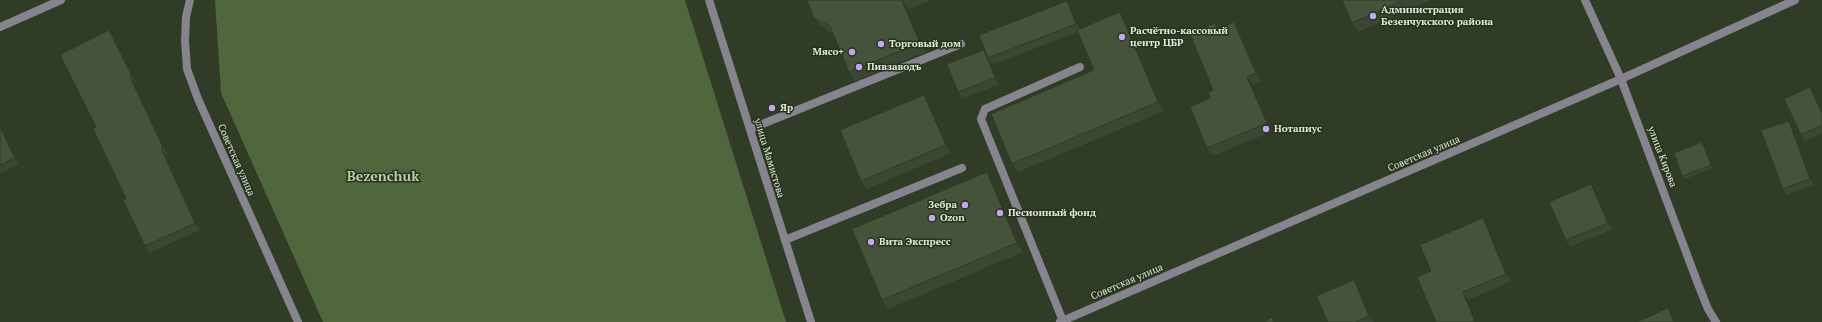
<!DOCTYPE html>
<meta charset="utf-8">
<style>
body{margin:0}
canvas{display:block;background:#303c25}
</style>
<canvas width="1822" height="322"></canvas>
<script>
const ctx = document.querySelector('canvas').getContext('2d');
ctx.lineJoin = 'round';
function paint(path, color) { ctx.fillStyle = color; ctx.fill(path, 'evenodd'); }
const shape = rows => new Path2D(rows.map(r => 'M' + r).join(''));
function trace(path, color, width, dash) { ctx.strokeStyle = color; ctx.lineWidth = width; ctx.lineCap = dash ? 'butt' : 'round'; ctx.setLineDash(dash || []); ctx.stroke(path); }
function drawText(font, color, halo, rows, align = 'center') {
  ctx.font = font + ' "PT Serif",serif'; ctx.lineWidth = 3; ctx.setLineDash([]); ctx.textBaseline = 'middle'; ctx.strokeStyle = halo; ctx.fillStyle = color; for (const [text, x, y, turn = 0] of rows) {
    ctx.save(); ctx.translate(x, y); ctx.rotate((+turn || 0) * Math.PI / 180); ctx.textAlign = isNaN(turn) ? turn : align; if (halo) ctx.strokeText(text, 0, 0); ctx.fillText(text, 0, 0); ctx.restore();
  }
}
paint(shape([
 [215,0,685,0,786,322,323,322,221,93]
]), '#50663c');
trace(shape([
 [750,129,961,44],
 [785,240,962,168],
 [1063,321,981,119,985,109,1080,67]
]), '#87838f', 8);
trace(shape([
 [190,0,186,17,185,41,187,69,198,99,298,322],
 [1585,0,1621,79,1698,284,1708,309,1716,322],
 [0,27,61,0]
]), '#87838f', 8);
trace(shape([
 [709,0,811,322],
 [1060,322,1621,79,1795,0]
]), '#87838f', 8);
paint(shape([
 [807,0,931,0,909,9,926,52,855,81,849,72,833,33,821,26,814,18],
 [1342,0,1430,0,1358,32,1352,23],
 [1067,1,1072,7,1080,29,1126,21,1164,111,1018,172,1012,164,1094,70,1078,32,992,65,991,63,999,85,962,98,958,92,986,52],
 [1234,22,1239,30,1261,81,1253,85,1272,131,1213,156,1207,148,1210,98,1213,90,1218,28],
 [109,30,113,36,136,82,135,83,168,154,165,155,200,230,149,253,145,246,126,198],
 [1815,93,1822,109,1822,133,1805,141,1801,135],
 [930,103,951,153,867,189,861,181],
 [0,124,19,164,0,174],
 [1793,127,1814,185,1787,195,1783,189],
 [1705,146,1713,168,1685,179,1682,176],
 [987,172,993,181,1023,252,888,309,882,300],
 [1591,184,1596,190,1613,229,1570,247,1566,240],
 [1488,225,1512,281,1468,300,1477,322,1436,322,1431,271],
 [1358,286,1374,322,1328,322]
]), '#3c4733');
paint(shape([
 [902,1,909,9,926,52,920,43],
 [1067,1,1072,7,1081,30,1076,24],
 [1120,12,1126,21,1164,111,1158,102],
 [1234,22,1239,30,1261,81,1256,73],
 [109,30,113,36,136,82,132,76],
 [984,50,988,56,988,58,991,63,999,85,995,78],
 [130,77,135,83,168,154,163,147],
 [1247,77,1253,85,1272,131,1267,123],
 [1810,87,1815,93,1822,109,1822,113],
 [924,95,930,103,951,153,946,145],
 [1789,121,1793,127,1814,185,1810,179],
 [0,124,19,164,15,158,0,127],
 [1702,142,1705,146,1713,168,1711,165],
 [161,148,165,155,200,230,195,223],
 [987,172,993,181,1023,252,1017,243],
 [1591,184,1596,190,1613,229,1608,223],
 [1483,218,1488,225,1512,281,1506,274],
 [1354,280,1358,286,1374,322,1369,316],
 [1463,292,1468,300,1477,322,1475,322],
 [1668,308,1672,315,1675,322,1674,322]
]), '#313a29');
const building = shape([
 [807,0,904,0,902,1,920,43,849,72,830,26,814,18,807,0],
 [1342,0,1404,0,1352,23,1342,0],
 [1067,1,1076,24,988,58,979,35,1067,1],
 [1120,12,1158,102,1012,164,991,114,1094,70,1077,30,1120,12],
 [1234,22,1256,73,1247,77,1267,123,1207,148,1190,107,1210,98,1208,92,1213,90,1190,34,1215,23,1217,29,1234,22],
 [109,30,132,76,130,77,163,147,161,148,195,223,145,246,123,200,126,198,93,129,96,127,60,55,109,30],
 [984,50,995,78,958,92,947,64,984,50],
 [1810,87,1822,113,1822,125,1801,135,1784,99,1810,87],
 [924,95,946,145,861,181,840,130,924,95],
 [1789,121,1810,179,1783,189,1761,130,1789,121],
 [0,127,15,158,0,165,0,127],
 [1702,142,1711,165,1682,176,1674,153,1702,142],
 [987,172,1017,243,882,300,852,229,987,172],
 [1591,184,1608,223,1566,240,1549,202,1591,184],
 [1483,218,1506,274,1463,292,1475,322,1436,322,1417,277,1431,271,1420,245,1483,218],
 [1354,280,1369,316,1355,322,1328,322,1316,296,1354,280],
 [1668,308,1674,322,1637,322,1668,308],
 [1272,317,1274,322,1263,322,1272,317]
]);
paint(building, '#46533b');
trace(building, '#313a29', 1);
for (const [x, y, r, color] of [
 [1373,16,4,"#c3a7f2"],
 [1122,37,4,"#c3a7f2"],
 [881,44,4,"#c3a7f2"],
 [852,52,4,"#c3a7f2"],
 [859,67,4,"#c3a7f2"],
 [772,108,4,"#c3a7f2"],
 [1266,129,4,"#c3a7f2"],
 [965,205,4,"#c3a7f2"],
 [1000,213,4,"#c3a7f2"],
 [932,218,4,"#c3a7f2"],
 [871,242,4,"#c3a7f2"]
]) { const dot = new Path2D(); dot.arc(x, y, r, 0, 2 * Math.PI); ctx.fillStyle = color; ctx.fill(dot); trace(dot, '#26321c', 1.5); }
drawText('bold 10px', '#e5edde', '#26321c', [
 ["Администрация",1381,10],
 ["Безенчукского района",1381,22],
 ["Расчётно-кассовый",1130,31],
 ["центр ЦБР",1130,43],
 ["Торговый дом",889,44],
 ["Мясо+",844,52,"right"],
 ["Пивзаводъ",867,67],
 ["Яр",780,108],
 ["Нотапиус",1274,129],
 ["Зебра",957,205,"right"],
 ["Песионный фонд",1008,213],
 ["Ozon",940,218],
 ["Вита Экспресс",879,242]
], 'left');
drawText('10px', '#e5edde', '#26321c', [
 ["Советская улица",1424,154,-23],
 ["улица Кирова",1662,157,69],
 ["улица Мамистова",769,158,73],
 ["Советская улица",236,160,66],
 ["Советская улица",1127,282,-23]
]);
drawText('bold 14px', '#bbcaae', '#26321c', [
 ["Bezenchuk",383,177]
]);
</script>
